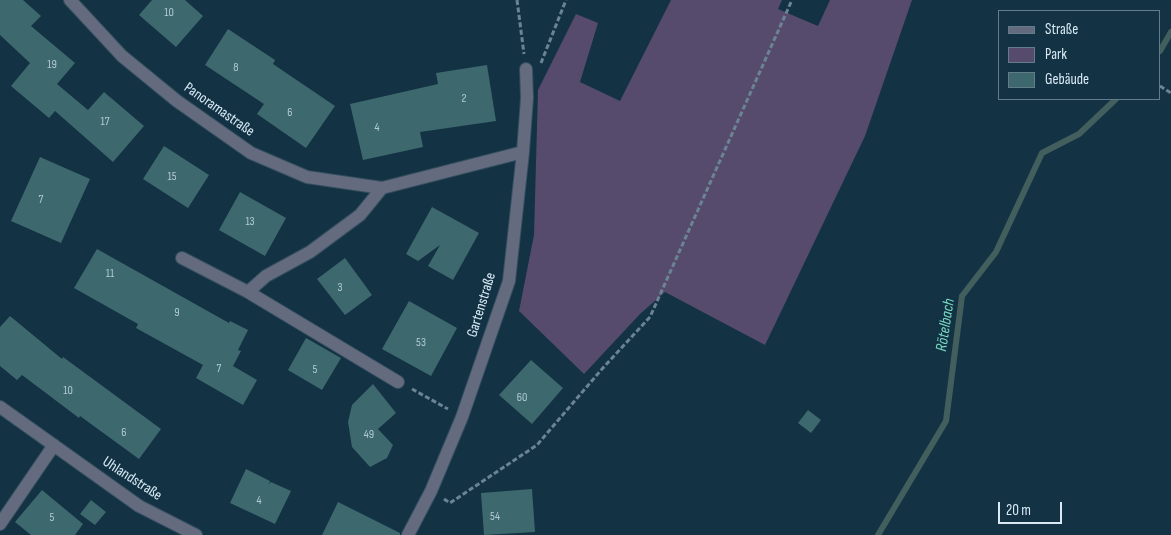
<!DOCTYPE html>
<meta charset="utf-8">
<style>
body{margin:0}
#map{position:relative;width:1171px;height:535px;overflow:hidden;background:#133244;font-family:"Sofia Sans Condensed",sans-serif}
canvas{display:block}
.legend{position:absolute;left:998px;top:10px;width:162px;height:90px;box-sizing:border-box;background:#133244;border:1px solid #627c8b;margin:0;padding:6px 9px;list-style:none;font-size:15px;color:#d9eaf6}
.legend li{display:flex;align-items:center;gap:10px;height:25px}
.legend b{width:25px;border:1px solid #627c8b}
.scale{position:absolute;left:998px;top:502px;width:64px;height:22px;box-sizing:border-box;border:2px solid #d9eaf6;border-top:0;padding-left:6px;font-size:15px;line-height:18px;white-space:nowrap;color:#d9eaf6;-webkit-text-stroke:4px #133244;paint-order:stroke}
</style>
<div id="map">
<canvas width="1171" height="535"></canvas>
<ul class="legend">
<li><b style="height:6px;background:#646b7e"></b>Straße</li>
<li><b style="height:14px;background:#564b6c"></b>Park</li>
<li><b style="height:14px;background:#3d696e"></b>Gebäude</li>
</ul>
<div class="scale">20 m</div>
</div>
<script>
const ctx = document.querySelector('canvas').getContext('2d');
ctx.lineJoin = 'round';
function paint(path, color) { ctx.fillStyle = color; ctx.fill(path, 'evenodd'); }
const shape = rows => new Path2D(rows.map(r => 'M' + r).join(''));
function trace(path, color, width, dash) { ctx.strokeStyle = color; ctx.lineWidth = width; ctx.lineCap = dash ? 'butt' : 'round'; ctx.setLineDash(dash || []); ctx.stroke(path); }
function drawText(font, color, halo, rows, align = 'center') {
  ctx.font = font + ' "Sofia Sans Condensed",sans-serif'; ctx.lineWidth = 5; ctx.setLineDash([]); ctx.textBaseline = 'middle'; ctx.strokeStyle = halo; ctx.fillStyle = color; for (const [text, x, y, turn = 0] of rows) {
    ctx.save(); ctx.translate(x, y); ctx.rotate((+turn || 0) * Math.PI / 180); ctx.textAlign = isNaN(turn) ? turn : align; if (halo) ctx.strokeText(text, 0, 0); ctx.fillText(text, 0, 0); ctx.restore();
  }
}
paint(shape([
 [671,0,782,0,778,9,818,26,830,0,912,0,865,136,765,345,665,292,640,314,584,374,519,311,534,235,538,90,576,14,598,23,580,82,620,101]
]), '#564b6c');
trace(shape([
 [1160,51,1171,32],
 [878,535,946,421,962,296,996,252,1042,153,1079,134,1116,99]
]), '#425f5d', 6);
paint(shape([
 [0,0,23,0,41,16,31,26,75,63,57,84,88,110,104,92,144,126,113,162,55,111,49,118,11,86,30,63,0,35],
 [152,0,185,0,203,16,176,47,139,15],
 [228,29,275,60,273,64,335,106,306,148,257,114,264,104,205,65],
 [487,65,496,121,420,132,423,147,363,160,350,104,438,84,436,73],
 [164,146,209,175,188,208,143,179],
 [40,157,90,179,61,243,11,221],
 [240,192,286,218,265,256,219,230],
 [432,207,479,233,453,280,428,266,440,245,418,261,406,254],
 [97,249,229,323,230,321,248,330,238,350,241,351,233,366,257,380,243,405,196,378,203,365,136,328,138,324,74,288],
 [345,258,372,295,345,315,317,279],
 [409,301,457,328,431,376,382,349],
 [10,316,62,359,63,357,161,429,139,459,80,416,79,418,22,375,17,380,0,366,0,327],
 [306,338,341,358,322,390,288,370],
 [531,360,563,388,532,424,499,395],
 [373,384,396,413,378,429,393,445,387,458,370,467,352,447,348,422,352,405],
 [808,410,821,420,811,433,798,423],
 [246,469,270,481,269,484,271,482,291,491,275,524,230,503],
 [532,489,535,532,484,535,481,493],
 [42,490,83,524,75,535,31,535,15,522],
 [91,500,106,512,95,525,80,514],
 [338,502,400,533,400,535,322,535]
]), '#3d696e');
const minor = shape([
 [70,0,122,56,177,101,251,153,307,177,382,188,523,152],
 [182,258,248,292,266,276,310,252,360,215,382,188],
 [248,292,398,382],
 [0,407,139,506,196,535],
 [0,524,54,445],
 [408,535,431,491,462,417,509,281,523,152,527,98,526,69]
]);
trace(minor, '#334f60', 14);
trace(shape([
 [517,0,524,54],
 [541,63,566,0],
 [1160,86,1171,93],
 [412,389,448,409],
 [444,499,450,503,537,445,602,369,650,317,792,0]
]), '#6b8493', 3, [5, 2.5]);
trace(minor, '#646b7e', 12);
drawText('12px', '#b2cad4', null, [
 ["10",169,13],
 ["19",52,65],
 ["8",236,68],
 ["2",464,99],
 ["6",290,113],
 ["17",105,122],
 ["4",377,128],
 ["15",172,177],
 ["7",41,200],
 ["13",250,222],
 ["11",110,274],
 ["3",340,288],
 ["9",177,313],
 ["53",421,343],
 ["7",219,369],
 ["5",315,370],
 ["10",68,391],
 ["60",522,398],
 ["6",124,433],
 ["49",369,435],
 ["4",259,501],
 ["54",495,517],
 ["5",52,518]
]);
drawText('15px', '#d9eaf6', '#133244', [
 ["Panoramastraße",219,110,35],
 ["Gartenstraße",482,305,-73],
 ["Uhlandstraße",132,479,33]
]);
drawText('italic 16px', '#79dac2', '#133244', [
 ["Rötelbach",946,325,-81]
]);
</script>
